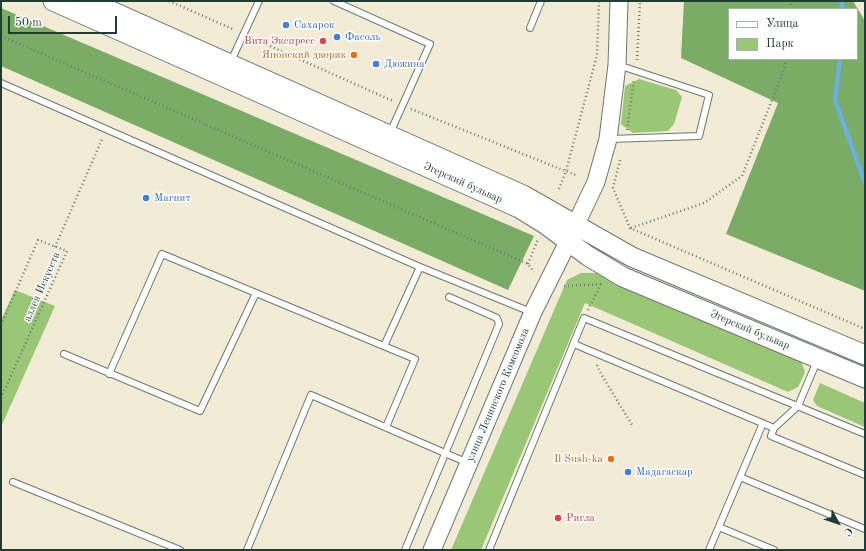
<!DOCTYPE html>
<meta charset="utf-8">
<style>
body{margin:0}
#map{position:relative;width:866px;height:551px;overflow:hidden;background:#f2ecd6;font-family:"Old Standard TT",serif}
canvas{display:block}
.frame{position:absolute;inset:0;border:2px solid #1f3d34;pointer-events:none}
.legend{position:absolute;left:728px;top:8px;width:130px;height:52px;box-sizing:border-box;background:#fff;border:1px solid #a5b1ae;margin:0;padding:5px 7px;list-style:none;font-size:12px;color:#1f3d34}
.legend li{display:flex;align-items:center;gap:8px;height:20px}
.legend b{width:20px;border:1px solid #a5b1ae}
.north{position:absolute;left:818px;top:503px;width:40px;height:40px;-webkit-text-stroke:3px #fff;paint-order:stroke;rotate:130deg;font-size:11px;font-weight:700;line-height:16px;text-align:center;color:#1f3d34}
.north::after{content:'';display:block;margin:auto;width:14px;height:18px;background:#1f3d34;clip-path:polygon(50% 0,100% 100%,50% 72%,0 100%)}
.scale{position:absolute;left:8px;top:16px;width:109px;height:18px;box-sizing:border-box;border:2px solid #1f3d34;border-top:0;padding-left:5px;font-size:12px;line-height:14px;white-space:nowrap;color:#1f3d34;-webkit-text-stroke:3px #fff;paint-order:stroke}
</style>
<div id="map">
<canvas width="866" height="551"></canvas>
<div class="frame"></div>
<ul class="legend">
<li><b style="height:5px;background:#fff"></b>Улица</li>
<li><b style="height:11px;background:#99c775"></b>Парк</li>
</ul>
<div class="north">С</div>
<div class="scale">50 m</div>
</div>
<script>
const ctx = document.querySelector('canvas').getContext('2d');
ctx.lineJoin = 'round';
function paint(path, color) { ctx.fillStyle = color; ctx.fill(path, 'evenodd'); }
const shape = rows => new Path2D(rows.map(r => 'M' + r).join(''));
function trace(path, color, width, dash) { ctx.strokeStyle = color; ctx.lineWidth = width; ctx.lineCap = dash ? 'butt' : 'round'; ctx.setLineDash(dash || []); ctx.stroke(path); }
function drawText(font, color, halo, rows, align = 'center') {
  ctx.font = font + ' "Old Standard TT",serif'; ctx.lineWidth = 3; ctx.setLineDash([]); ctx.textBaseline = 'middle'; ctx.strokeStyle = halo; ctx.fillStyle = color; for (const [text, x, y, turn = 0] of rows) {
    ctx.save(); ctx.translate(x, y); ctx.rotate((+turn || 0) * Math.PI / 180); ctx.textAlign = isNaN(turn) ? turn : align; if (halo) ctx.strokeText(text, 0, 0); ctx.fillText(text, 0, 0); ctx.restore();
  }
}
paint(shape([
 [639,79,676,90,682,97,674,124,668,131,633,133,621,124,625,86],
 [581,273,599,273,801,361,805,372,798,387,788,392,585,303,481,550,451,550,567,280],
 [15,290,55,306,1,427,1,320],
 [820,383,865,403,865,427,817,406,813,400]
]), '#99c775');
paint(shape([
 [684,1,853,1,865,21,865,291,726,234,778,103,681,58],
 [729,9,857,9,857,59,729,59],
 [1,8,534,236,508,290,1,66]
]), '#7aac66');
trace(shape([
 [841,1,843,9],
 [840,59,835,100,865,183]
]), '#68b1e0', 4.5);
const service = shape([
 [334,1,430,44,390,133],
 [530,28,541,1],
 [231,61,259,1],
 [1,83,420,267,531,312],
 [610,139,699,136,709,95,618,65],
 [574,344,774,428],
 [384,346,420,267],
 [64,354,200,411,256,293],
 [817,361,798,406,774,428,771,436,865,475],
 [109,374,162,254,415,359,386,427],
 [740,477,865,529],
 [13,482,180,550],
 [719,527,774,550],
 [247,550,311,395,468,463],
 [405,550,499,324,497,318,449,297],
 [489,550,584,318,865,434],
 [709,550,763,423]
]);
const secondary = shape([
 [576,224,596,182,608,139,617,65,619,1],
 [432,550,533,312,568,242]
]);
const primary = shape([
 [53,1,519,208,545,224,588,256,623,277,865,378],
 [89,1,523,195,632,257,865,355]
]);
trace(service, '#697a6d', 8);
trace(secondary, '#697a6d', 19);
trace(primary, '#697a6d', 21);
trace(shape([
 [169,1,235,30],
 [790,9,791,1],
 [1,36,528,264,534,272],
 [252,38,393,101],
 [637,60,640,1],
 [411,109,578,176],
 [627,130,634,79],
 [620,160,613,188,630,228,865,329],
 [559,189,566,171,597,55,599,1],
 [631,228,704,203,742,176,785,67,786,59],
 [55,247,103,137],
 [528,264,538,239],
 [564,286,602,284],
 [588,310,601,284],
 [1,325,38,240,67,251,1,398],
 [597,365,600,372,632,425]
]), '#697a6d', 2.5, [1, 3]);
trace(service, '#fff', 6);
trace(secondary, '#fff', 17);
trace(primary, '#fff', 19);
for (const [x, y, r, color] of [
 [286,25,4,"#3f7fe0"],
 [337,37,4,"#3f7fe0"],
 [323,41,4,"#e0444e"],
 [354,55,4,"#e8710a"],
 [376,64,4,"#3f7fe0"],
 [146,198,4,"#3f7fe0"],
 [611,459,4,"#e8710a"],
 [628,472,4,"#3f7fe0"],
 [558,518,4,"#e0444e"]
]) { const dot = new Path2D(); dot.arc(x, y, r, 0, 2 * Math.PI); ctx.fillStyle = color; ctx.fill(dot); trace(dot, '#fff', 1.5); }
drawText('11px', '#366cbe', '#fff', [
 ["Сахарок",294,25],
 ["Фасоль",345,37],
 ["Дюжина",384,64],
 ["Магнит",154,198],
 ["Мадагаскар",636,472]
], 'left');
drawText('11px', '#be3a42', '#fff', [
 ["Вита Экспресс",315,41],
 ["Ригла",566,518,"left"]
], 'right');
drawText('11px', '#c56008', '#fff', [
 ["Японский дворик",346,55],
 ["Il Sush-ka",603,459]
], 'right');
drawText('11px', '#1f3d34', '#fff', [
 ["Эгерский бульвар",463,183,24],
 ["аллея Искусств",42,287,-66],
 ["Эгерский бульвар",750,330,23],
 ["улица Ленинского Комсомола",498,395,-67]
]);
</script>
